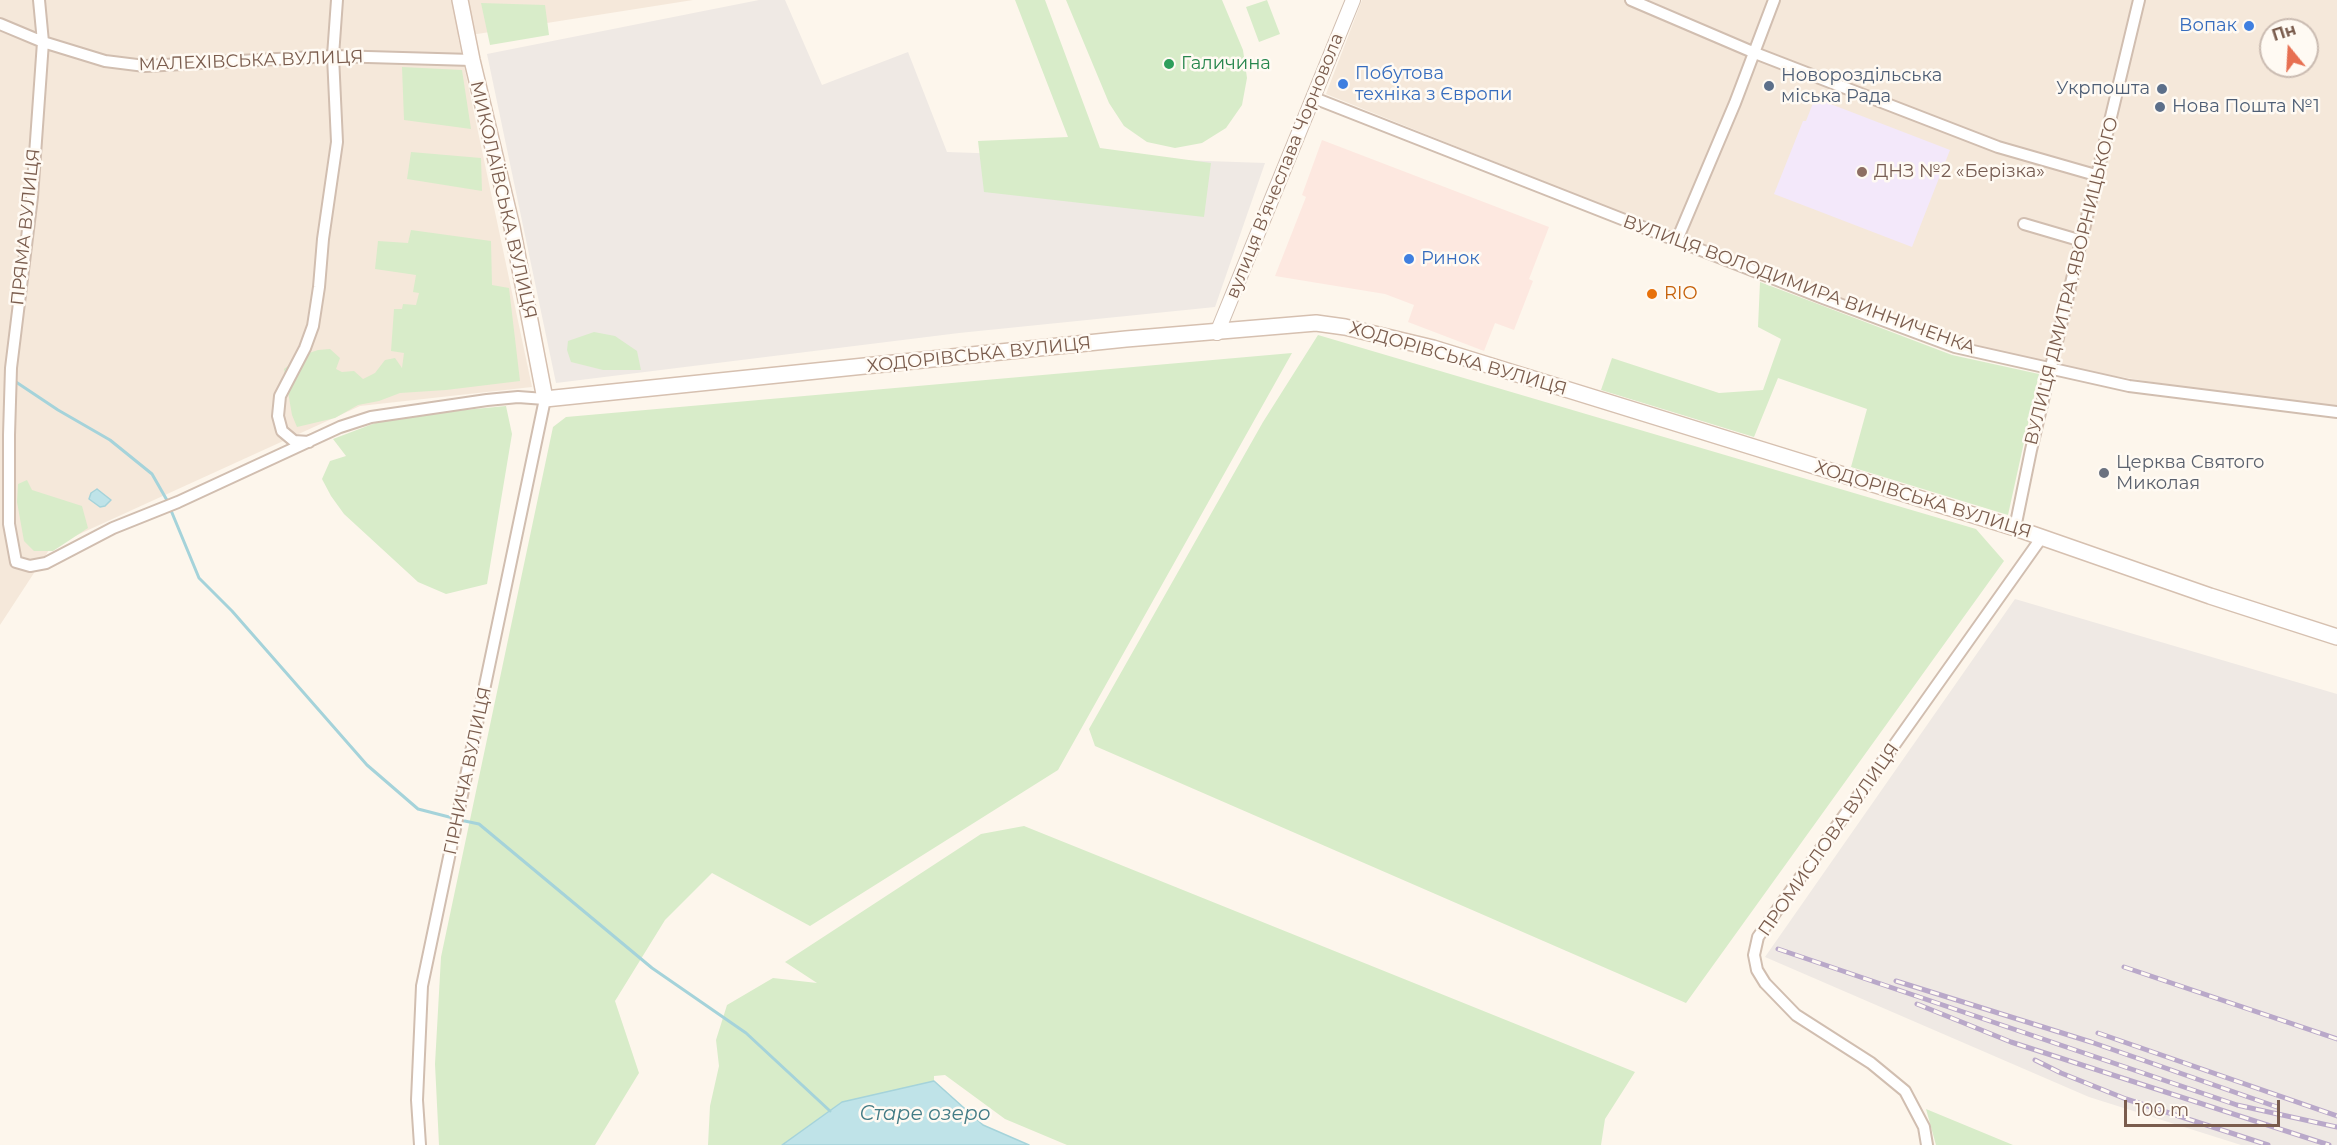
<!DOCTYPE html>
<meta charset="utf-8">
<style>
body{margin:0}
#map{position:relative;width:2337px;height:1145px;overflow:hidden;background:#fdf6ec;font-family:Montserrat,sans-serif}
canvas{display:block}
.north{position:absolute;left:2259px;top:18px;width:60px;height:60px;box-sizing:border-box;background:#fffaf3;border:2px solid #cabbb1;border-radius:50%;rotate:342deg;font-size:16px;font-weight:700;line-height:24px;text-align:center;color:#7a5c4d}
.north::after{content:'';display:block;margin:auto;width:21px;height:27px;background:#e76f51;clip-path:polygon(50% 0,100% 100%,50% 72%,0 100%)}
.scale{position:absolute;left:2124px;top:1100px;width:156px;height:27px;box-sizing:border-box;border:3px solid #7a5c4d;border-top:0;padding-left:8px;font-size:18px;line-height:21px;white-space:nowrap;color:#7a5c4d;-webkit-text-stroke:4px #fffaf3;paint-order:stroke}
</style>
<div id="map">
<canvas width="2337" height="1145"></canvas>
<div class="north">Пн</div>
<div class="scale">100 m</div>
</div>
<script>
const ctx = document.querySelector('canvas').getContext('2d');
ctx.lineJoin = 'round';
function paint(path, color) { ctx.fillStyle = color; ctx.fill(path, 'evenodd'); }
const shape = rows => new Path2D(rows.map(r => 'M' + r).join(''));
function trace(path, color, width, dash) { ctx.strokeStyle = color; ctx.lineWidth = width; ctx.lineCap = dash ? 'butt' : 'round'; ctx.setLineDash(dash || []); ctx.stroke(path); }
function drawText(font, color, halo, rows, align = 'center') {
  ctx.font = font + ' Montserrat,sans-serif'; ctx.lineWidth = 5; ctx.setLineDash([]); ctx.textBaseline = 'middle'; ctx.strokeStyle = halo; ctx.fillStyle = color; for (const [text, x, y, turn = 0] of rows) {
    ctx.save(); ctx.translate(x, y); ctx.rotate((+turn || 0) * Math.PI / 180); ctx.textAlign = isNaN(turn) ? turn : align; if (halo) ctx.strokeText(text, 0, 0); ctx.fillText(text, 0, 0); ctx.restore();
  }
}
paint(shape([
 [0,0,693,0,458,37,532,387,360,406,51,547,0,625],
 [1362,0,2337,0,2337,407,2277,402,2052,366,1956,343,1679,236,1326,94],
 [2271,30,2307,30,2307,66,2271,66]
]), '#f5e8da');
paint(shape([
 [1322,140,1549,227,1529,279,1533,281,1514,330,1495,323,1484,351,1408,322,1414,305,1385,294,1275,276,1306,197,1302,195]
]), '#fde8e0');
paint(shape([
 [759,0,785,0,822,85,908,52,947,152,1265,163,1215,307,959,333,556,383,487,54],
 [2015,599,2337,694,2337,1145,2241,1145,2089,1097,1765,957]
]), '#efe9e4');
paint(shape([
 [1815,98,1950,150,1912,247,1774,194,1803,121,1806,121]
]), '#f3e8fa');
paint(shape([
 [1015,0,1045,0,1100,148,1211,163,1204,217,984,192,978,141,1068,137],
 [1066,0,1222,0,1243,50,1247,78,1242,105,1226,128,1202,143,1175,148,1147,142,1124,126,1109,103],
 [1267,0,1280,34,1259,42,1246,7],
 [481,3,545,5,549,35,490,45],
 [402,67,462,70,471,129,404,120],
 [411,152,481,158,482,191,407,179],
 [411,230,491,241,492,285,509,288,520,381,446,390,400,393,379,401,358,405,335,418,297,427,292,415,284,369,303,355,318,350,330,349,340,358,336,369,342,372,354,371,363,379,375,373,385,360,395,358,402,368,404,353,391,351,394,309,402,309,403,304,416,305,419,293,413,292,416,275,375,269,378,241,408,243],
 [1760,282,1952,355,2039,374,2008,515,1851,467,1867,409,1778,378,1754,437,1601,390,1612,358,1719,393,1763,390,1781,339,1758,327],
 [594,332,615,336,637,351,641,370,603,370,571,362,567,350,568,341],
 [1318,335,1976,529,2004,561,1686,1003,1095,746,1089,729,1263,422],
 [1292,353,1058,770,810,926,712,873,665,920,615,1001,639,1073,595,1145,439,1145,435,1064,441,957,553,427,566,417],
 [506,406,512,434,487,584,446,594,418,582,344,514,331,496,322,479,330,461,346,456,333,439,391,417],
 [27,480,32,490,82,506,88,528,53,551,34,551,24,541,17,502,18,484],
 [1024,826,1635,1072,1605,1119,1601,1145,1067,1145,1005,1119,945,1075,934,1076,934,1081,842,1102,782,1145,708,1145,710,1106,719,1066,716,1040,727,1005,773,978,817,983,785,962,981,834],
 [1926,1109,2013,1145,1936,1145]
]), '#d8ecc9');
const water = shape([
 [97,489,111,500,105,506,100,507,89,499,91,493,97,489],
 [934,1081,983,1125,1029,1145,782,1145,842,1102,934,1081]
]);
paint(water, '#bfe3e8');
trace(water, '#a5d3da', 1.5);
trace(shape([
 [13,380,58,410,110,440,152,474,168,502],
 [170,508,199,578,232,611,367,765,418,809,453,818],
 [460,820,479,824,652,968,746,1033,830,1111]
]), '#a5d3da', 3);
const minor = shape([
 [39,0,43,42,32,197,11,368,9,435,9,524,16,562,30,566,46,563,113,528,178,502,340,427,371,417,487,400,518,397,545,399,422,986,417,1100,420,1145],
 [1631,0,1755,53,1998,147,2099,176],
 [0,24,43,42,105,61,145,66,333,56,472,60],
 [1314,98,1823,298,1955,347,2129,386,2337,412],
 [2024,224,2082,241],
 [1677,240,1735,103,1774,0],
 [309,442,294,441,282,431,278,416,280,396,305,348,313,326,319,287,323,239,337,142,333,56,337,0],
 [2015,528,2031,450,2139,0],
 [1927,1145,1924,1127,1905,1091,1871,1063,1796,1015,1765,983,1757,970,1754,955,1758,937,2042,537]
]);
const tertiary = shape([
 [1217,333,1353,0]
]);
const secondary = shape([
 [460,0,472,60,512,227,545,399,1126,339,1316,323,1345,327,1433,348,2015,528,2210,596,2337,637]
]);
trace(minor, '#d1beb0', 14);
trace(tertiary, '#d1beb0', 16);
trace(secondary, '#d6c0b0', 18);
trace(minor, '#fff', 10);
trace(tertiary, '#fff', 14);
trace(secondary, '#fff', 15);
const rail = shape([
 [1778,949,2237,1105,2337,1127],
 [2124,967,2337,1039],
 [1896,981,2091,1042,2277,1107],
 [1917,1004,2011,1042,2329,1145],
 [2098,1033,2337,1116],
 [2035,1060,2061,1073,2126,1099,2268,1145]
]);
trace(rail, '#b9a8c9', 5);
trace(rail, '#fffaf3', 3, [9]);
for (const [x, y, r, color] of [
 [2249,26,6,"#3f7fe0"],
 [1169,64,6,"#2e9e5b"],
 [1343,84,6,"#3f7fe0"],
 [1769,86,6,"#5c6f8a"],
 [2162,89,6,"#5c6f8a"],
 [2160,107,6,"#5c6f8a"],
 [1862,172,6,"#8d6e63"],
 [1409,259,6,"#3f7fe0"],
 [1652,294,6,"#e8710a"],
 [2104,473,6,"#6b7280"]
]) { const dot = new Path2D(); dot.arc(x, y, r, 0, 2 * Math.PI); ctx.fillStyle = color; ctx.fill(dot); trace(dot, '#fffaf3', 2); }
drawText('18px', '#366cbe', '#fffaf3', [
 ["Вопак",2237,26,"right"],
 ["Побутова",1355,74],
 ["техніка з Європи",1355,95],
 ["Ринок",1421,259]
], 'left');
drawText('18px', '#7a5c4d', '#fffaf3', [
 ["МАЛЕХІВСЬКА ВУЛИЦЯ",251,61,-2],
 ["вулиця Вʼячеслава Чорновола",1285,166,-68],
 ["МИКОЛАЇВСЬКА ВУЛИЦЯ",503,200,77],
 ["ПРЯМА ВУЛИЦЯ",26,227,-84],
 ["ВУЛИЦЯ ДМИТРА ЯВОРНИЦЬКОГО",2072,281,-76],
 ["ВУЛИЦЯ ВОЛОДИМИРА ВИННИЧЕНКА",1799,285,20],
 ["ХОДОРІВСЬКА ВУЛИЦЯ",979,355,-6],
 ["ХОДОРІВСЬКА ВУЛИЦЯ",1458,359,16],
 ["ХОДОРІВСЬКА ВУЛИЦЯ",1923,500,17],
 ["ГІРНИЧА ВУЛИЦЯ",468,771,-78],
 ["ПРОМИСЛОВА ВУЛИЦЯ",1829,840,-55]
]);
drawText('18px', '#27864d', '#fffaf3', [
 ["Галичина",1181,64]
], 'left');
drawText('18px', '#4e5e75', '#fffaf3', [
 ["Новороздільська",1781,76],
 ["міська Рада",1781,97],
 ["Укрпошта",2150,89,"right"],
 ["Нова Пошта №1",2172,107]
], 'left');
drawText('18px', '#785e54', '#fffaf3', [
 ["ДНЗ №2 «Берізка»",1874,172]
], 'left');
drawText('18px', '#c56008', '#fffaf3', [
 ["RIO",1664,294]
], 'left');
drawText('18px', '#5b616d', '#fffaf3', [
 ["Церква Святого",2116,463],
 ["Миколая",2116,484]
], 'left');
drawText('italic 20px', '#437c86', '#fffaf3', [
 ["Старе озеро",925,1114]
]);
</script>
